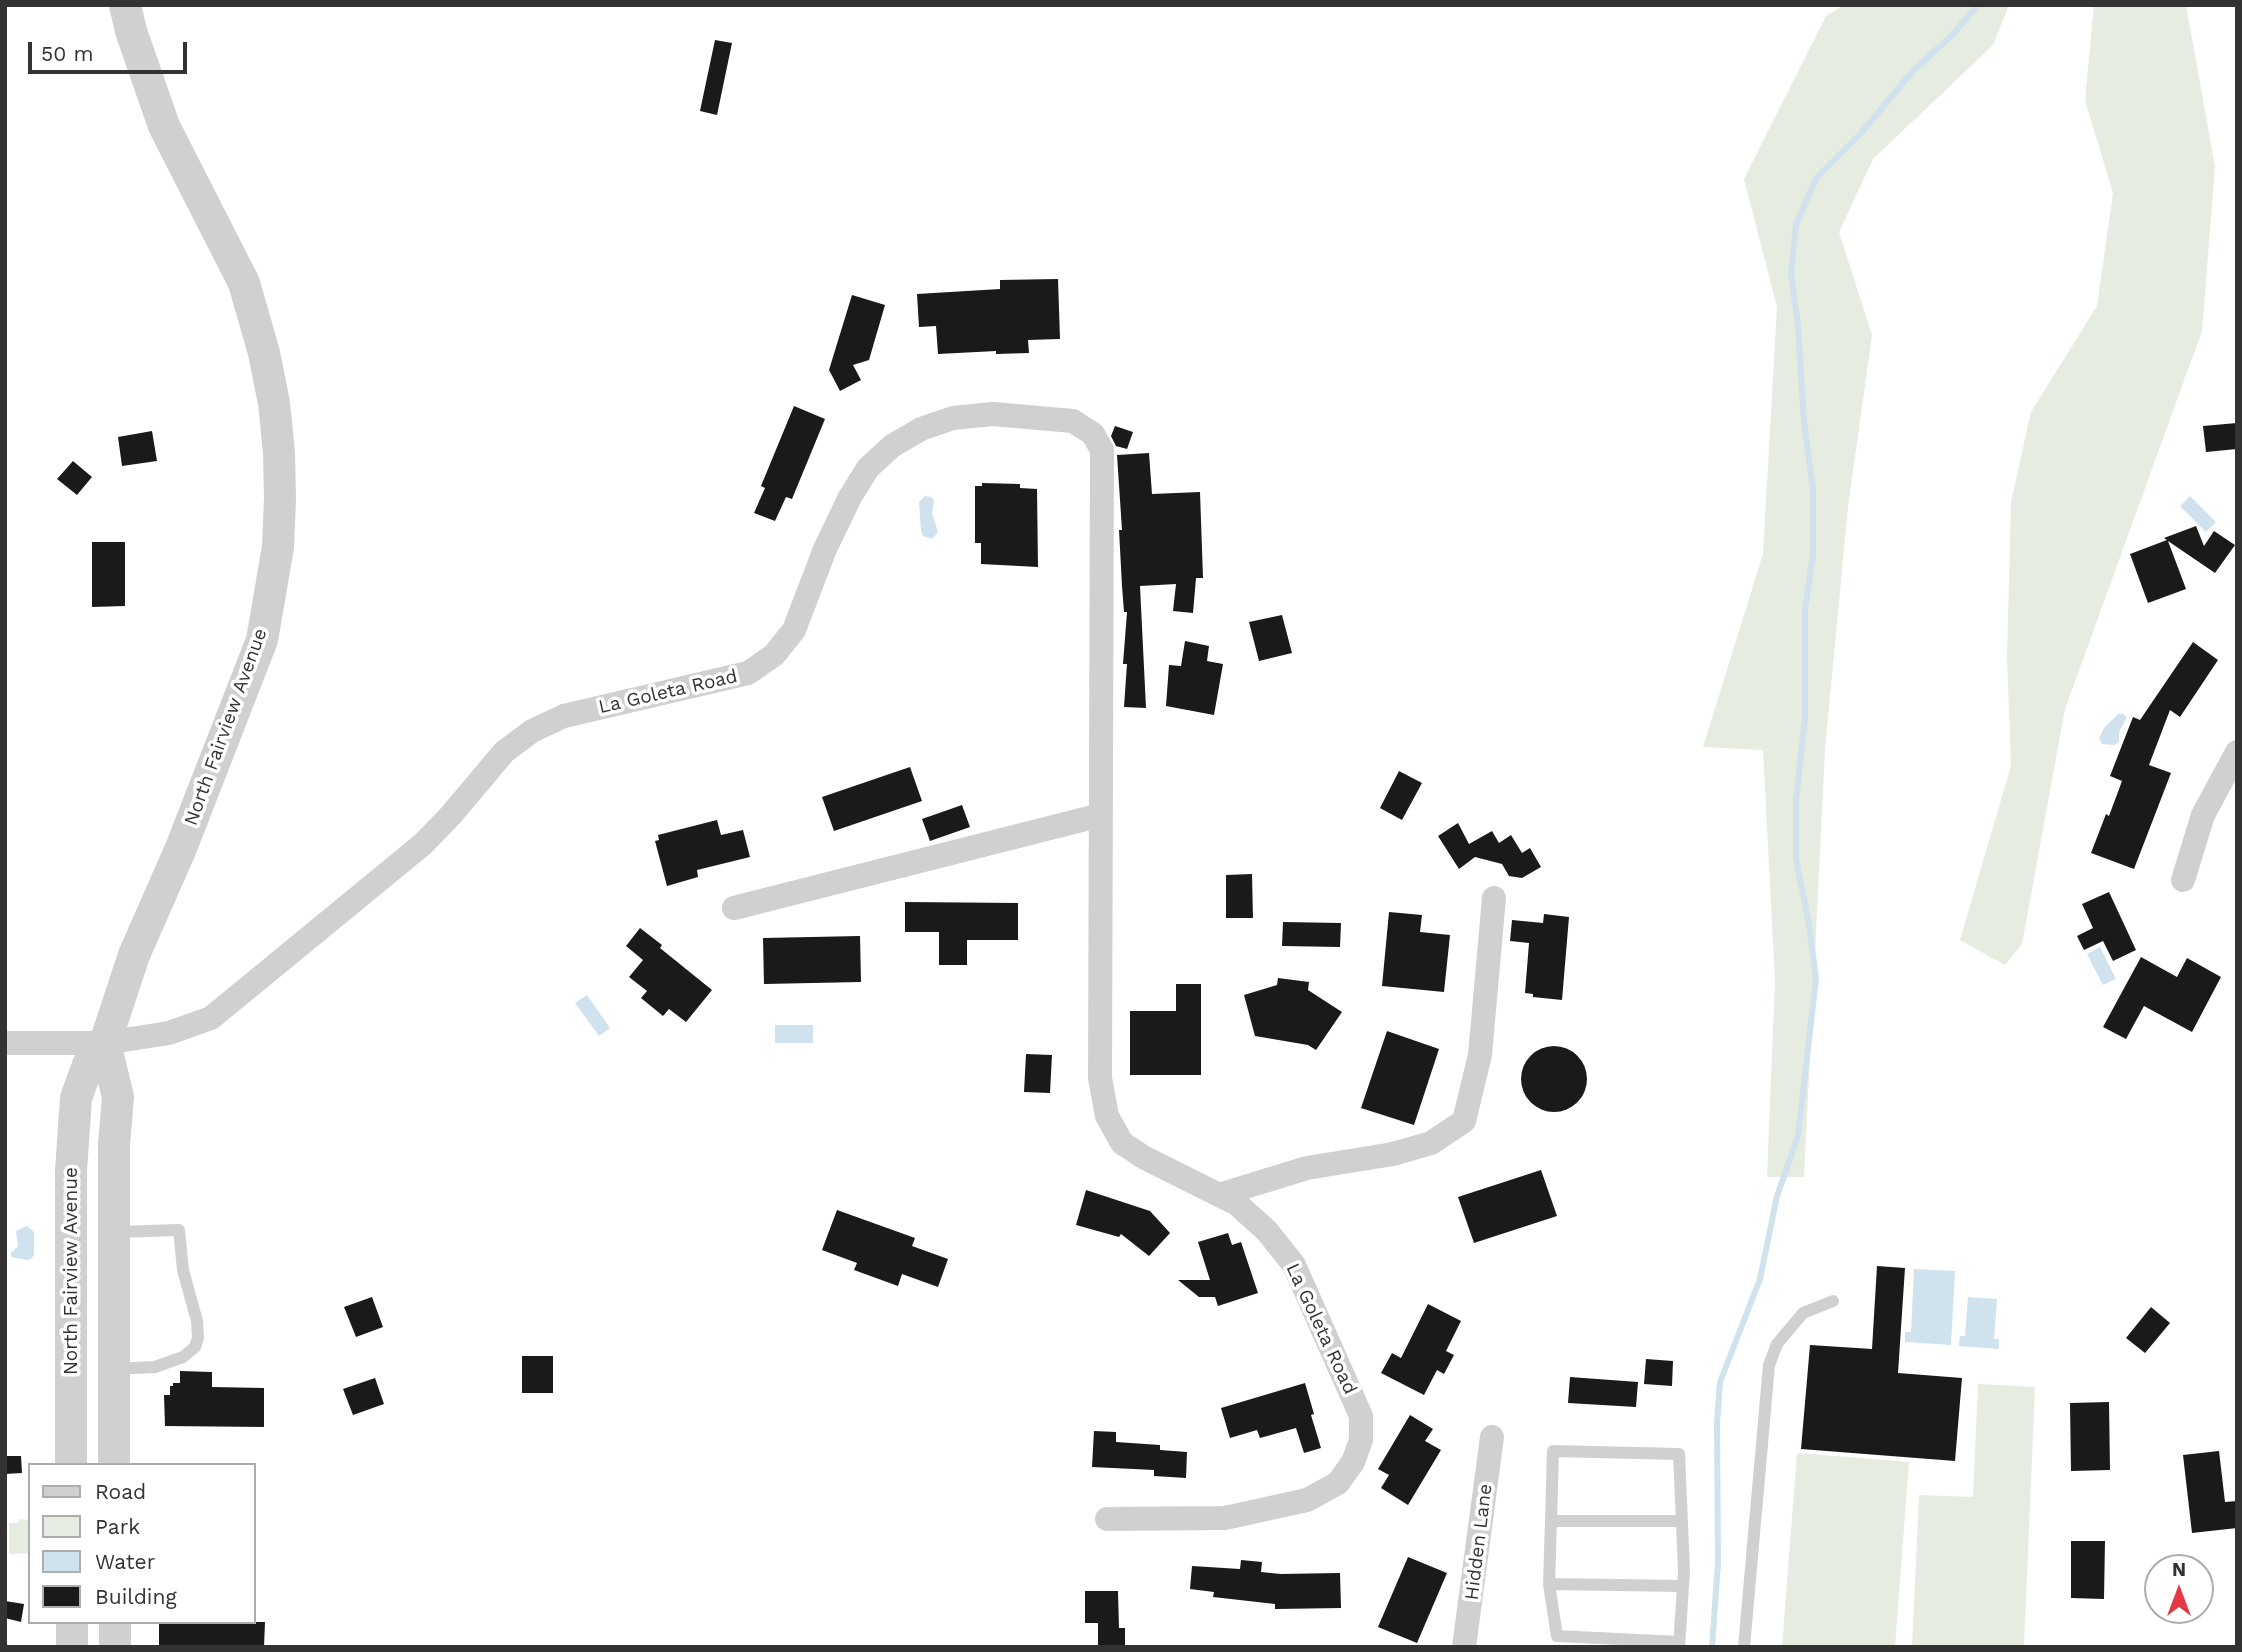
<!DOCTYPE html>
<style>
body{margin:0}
#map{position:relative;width:2242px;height:1652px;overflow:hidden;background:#fff;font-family:"Work Sans",sans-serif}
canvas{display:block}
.frame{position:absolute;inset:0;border:7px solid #333;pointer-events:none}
.legend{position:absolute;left:28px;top:1463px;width:228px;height:161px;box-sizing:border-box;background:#fff;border:2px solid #adadad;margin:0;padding:9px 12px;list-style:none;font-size:21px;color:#333}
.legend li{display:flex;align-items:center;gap:14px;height:35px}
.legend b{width:35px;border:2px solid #adadad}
.north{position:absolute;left:2144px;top:1554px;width:70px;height:70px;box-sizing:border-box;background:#fff;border:2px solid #adadad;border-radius:50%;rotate:0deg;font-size:19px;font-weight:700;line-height:28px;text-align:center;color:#333}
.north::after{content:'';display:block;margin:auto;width:24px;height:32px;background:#e63946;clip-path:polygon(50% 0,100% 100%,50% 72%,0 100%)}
.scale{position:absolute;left:28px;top:42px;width:159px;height:32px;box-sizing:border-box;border:4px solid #333;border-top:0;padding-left:9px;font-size:21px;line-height:24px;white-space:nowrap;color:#333;-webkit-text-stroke:5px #fff;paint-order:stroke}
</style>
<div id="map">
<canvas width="2242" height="1652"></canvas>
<div class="frame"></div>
<ul class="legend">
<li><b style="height:9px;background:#d0d0d0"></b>Road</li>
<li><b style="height:19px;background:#e6ecdf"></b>Park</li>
<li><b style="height:19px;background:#cfe2ee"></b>Water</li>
<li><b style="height:19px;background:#1a1a1a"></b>Building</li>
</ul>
<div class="north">N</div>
<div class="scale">50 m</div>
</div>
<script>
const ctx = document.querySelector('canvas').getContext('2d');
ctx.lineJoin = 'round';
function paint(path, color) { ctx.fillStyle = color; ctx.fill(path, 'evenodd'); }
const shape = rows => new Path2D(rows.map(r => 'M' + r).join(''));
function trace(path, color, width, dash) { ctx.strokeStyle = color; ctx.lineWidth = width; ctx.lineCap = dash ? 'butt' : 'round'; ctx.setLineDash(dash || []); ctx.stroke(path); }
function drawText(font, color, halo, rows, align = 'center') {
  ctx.font = font + ' "Work Sans",sans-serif'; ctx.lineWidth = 7; ctx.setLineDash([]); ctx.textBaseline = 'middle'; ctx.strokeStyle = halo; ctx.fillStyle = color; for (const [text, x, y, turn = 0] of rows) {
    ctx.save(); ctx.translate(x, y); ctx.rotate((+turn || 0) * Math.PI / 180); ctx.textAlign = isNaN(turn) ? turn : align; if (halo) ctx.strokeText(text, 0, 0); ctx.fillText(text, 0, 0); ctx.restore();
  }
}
paint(shape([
 [1845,5,2009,5,1993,45,1873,159,1839,232,1872,335,1848,507,1825,749,1804,1177,1767,1177,1775,982,1763,750,1703,747,1763,554,1777,307,1744,179,1826,16],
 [2094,5,2186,5,2215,167,2202,331,2065,709,2022,944,2005,965,1960,940,2011,766,2007,657,2011,502,2031,412,2097,306,2113,193,2085,100],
 [1978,1384,2035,1387,2024,1647,1912,1647,1919,1495,1973,1497],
 [1797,1453,1909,1462,1895,1647,1782,1647],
 [19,1519,30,1520,30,1553,9,1554,9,1523,19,1523]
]), '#e6ecdf');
paint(shape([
 [925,496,931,497,934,501,932,513,938,532,932,539,923,536,921,531,919,502],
 [2190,496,2216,522,2206,532,2180,506],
 [2118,714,2123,714,2127,717,2119,732,2119,742,2114,745,2102,744,2099,738,2104,728],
 [2100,947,2116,979,2103,985,2087,954],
 [587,995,610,1028,599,1036,575,1003],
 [775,1025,813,1025,813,1043,775,1043],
 [27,1226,34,1232,34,1255,31,1259,27,1260,11,1257,11,1253,18,1246,16,1231],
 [1914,1269,1955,1271,1951,1345,1905,1342,1905,1332,1911,1332],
 [1968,1297,1997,1299,1994,1339,1999,1339,1999,1349,1959,1346,1960,1336,1965,1336]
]), '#cfe2ee');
trace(shape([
 [1712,1647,1718,1563,1717,1423,1720,1382,1760,1279,1777,1196,1798,1136,1816,979,1809,924,1796,859,1796,800,1805,718,1805,609,1813,555,1813,489,1804,422,1798,326,1791,273,1796,225,1816,178,1862,132,1912,72,1952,35,1978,5]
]), '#cfe2ee', 6);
paint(shape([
 [715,40,732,43,717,115,700,111],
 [1058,279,1060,339,1028,340,1029,353,996,354,996,351,938,354,936,326,919,327,917,294,1000,289,1000,280],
 [852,295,885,305,869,360,853,365,861,380,840,391,829,370],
 [794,406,825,419,792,499,786,497,775,521,754,513,765,488,761,486],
 [2237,423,2237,449,2206,452,2203,426],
 [1115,426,1133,432,1127,449,1116,446,1111,436],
 [152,431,157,461,122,466,118,437],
 [1149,453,1152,494,1200,492,1203,578,1196,578,1193,613,1173,611,1176,584,1140,586,1146,708,1124,707,1127,664,1123,664,1127,612,1124,612,1122,586,1119,530,1122,530,1117,455],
 [73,461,92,477,77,495,57,479],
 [982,483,1020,484,1020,488,1037,489,1038,567,981,564,981,543,975,543,975,486,982,486],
 [2196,526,2204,546,2214,531,2235,545,2215,573,2168,541,2186,589,2148,603,2130,554,2167,540,2164,538],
 [92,542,125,542,125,606,92,607],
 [1282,615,1292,653,1259,661,1249,622],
 [1185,641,1209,646,1207,661,1223,664,1214,715,1166,706,1169,665,1181,666],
 [2193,642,2218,660,2180,717,2170,710,2149,765,2171,773,2134,869,2091,853,2106,814,2109,816,2122,781,2110,776,2133,717,2140,720],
 [910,767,922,801,834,831,822,797],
 [1399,771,1422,783,1402,820,1380,808],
 [962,805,970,827,930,841,922,819],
 [717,820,721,835,743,830,750,857,697,870,698,877,667,886,655,841,659,840,658,835],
 [1458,823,1469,844,1492,831,1499,843,1511,835,1522,853,1530,848,1541,867,1522,878,1509,876,1502,864,1475,857,1459,869,1438,836],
 [1252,874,1253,918,1226,918,1226,875],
 [2109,892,2136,950,2113,961,2103,941,2084,950,2077,936,2093,928,2082,904],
 [905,902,1018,903,1018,940,967,940,967,965,939,965,939,932,905,932],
 [1389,912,1422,915,1420,932,1450,935,1444,992,1382,986],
 [1544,914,1569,917,1562,1000,1533,997,1533,994,1525,993,1529,943,1510,941,1512,920,1543,923],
 [1283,922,1341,923,1340,947,1282,946],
 [640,928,662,945,660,948,712,990,686,1022,669,1009,663,1016,641,998,647,991,629,977,643,960,626,946],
 [860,936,861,982,764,984,763,938],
 [2141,957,2177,977,2187,958,2221,977,2192,1032,2144,1006,2126,1039,2103,1027],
 [1278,978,1309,982,1308,990,1342,1012,1316,1050,1308,1045,1255,1036,1244,995,1277,985],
 [1176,984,1201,984,1201,1075,1130,1075,1130,1011,1176,1011],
 [1387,1031,1439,1049,1414,1125,1361,1108],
 '1521 1079a33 33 0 1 1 66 0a33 33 0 1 1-66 0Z',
 [1026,1054,1052,1055,1050,1093,1024,1092],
 [1541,1170,1557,1216,1474,1243,1458,1197],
 [1086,1190,1150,1211,1170,1233,1149,1256,1121,1234,1119,1237,1076,1225],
 [837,1210,915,1238,912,1246,948,1259,938,1287,902,1274,898,1286,854,1270,857,1263,822,1250],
 [1228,1233,1232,1245,1241,1242,1258,1293,1218,1306,1215,1297,1199,1297,1178,1280,1210,1280,1198,1242],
 [1877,1266,1905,1268,1898,1373,1962,1378,1955,1461,1801,1449,1810,1345,1872,1349],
 [372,1297,383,1327,356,1337,344,1307],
 [1428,1304,1461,1321,1446,1351,1454,1355,1444,1374,1437,1370,1424,1395,1381,1373,1392,1353,1401,1358],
 [2151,1307,2170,1323,2145,1353,2126,1338],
 [522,1356,553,1356,553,1393,522,1393],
 [1646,1359,1673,1361,1672,1386,1644,1384],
 [180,1371,212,1372,212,1387,264,1388,264,1427,165,1426,164,1395,170,1395,170,1386,173,1386,173,1383,180,1383],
 [1570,1377,1638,1382,1636,1407,1568,1403],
 [375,1378,384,1404,353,1415,343,1389],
 [1305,1383,1314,1414,1311,1415,1321,1448,1304,1453,1296,1428,1260,1438,1257,1430,1230,1438,1221,1408],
 [2109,1402,2110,1470,2071,1471,2070,1403],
 [1410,1415,1433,1429,1425,1441,1441,1450,1408,1505,1381,1488,1389,1475,1378,1469],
 [1094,1431,1116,1432,1116,1442,1160,1445,1160,1450,1187,1452,1186,1478,1154,1476,1154,1470,1092,1467],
 [2219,1451,2225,1502,2237,1501,2237,1528,2192,1533,2183,1455],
 [5,1456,21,1456,22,1473,5,1474],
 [2071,1541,2105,1541,2104,1599,2071,1598],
 [1408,1557,1447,1573,1417,1643,1378,1627],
 [1241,1560,1262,1562,1261,1572,1281,1574,1340,1573,1341,1608,1275,1609,1275,1604,1213,1597,1214,1592,1190,1589,1192,1566,1240,1569],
 [1085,1591,1118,1591,1119,1628,1125,1628,1125,1647,1098,1647,1098,1623,1085,1623],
 [5,1601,24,1604,21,1622,5,1618],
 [159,1622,265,1622,264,1647,159,1647]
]), '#1a1a1a');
trace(shape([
 [114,1369,155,1367,183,1357,195,1347,198,1338,197,1321,183,1270,179,1230,116,1232],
 [1551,1521,1549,1584,1683,1586],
 [1549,1584,1557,1636,1679,1642],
 [1679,1647,1684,1571,1679,1454,1553,1451,1551,1521,1681,1521],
 [1744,1647,1769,1365,1777,1344,1803,1313,1833,1301]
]), '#d0d0d0', 12);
trace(shape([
 [2183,880,2203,815,2237,752],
 [734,908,1101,815],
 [5,1043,105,1043,169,1033,211,1018,423,844,451,815,504,752,532,731,564,716,748,673,774,655,794,630,825,549,850,497,868,468,892,446,921,429,953,418,993,414,1073,421,1093,434,1102,450,1100,1078,1107,1116,1122,1143,1145,1158,1237,1204,1267,1231,1294,1265,1361,1416,1361,1440,1353,1462,1338,1483,1307,1500,1225,1518,1107,1519],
 [1219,1195,1307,1168,1393,1154,1431,1143,1464,1121,1480,1055,1494,898],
 [1464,1647,1492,1437]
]), '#d0d0d0', 24);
trace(shape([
 [105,1043,118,1097,114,1144,114,1465],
 [71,1465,71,1171,76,1098,88,1065,105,1043,134,955,181,848,262,640,278,547,280,498,279,453,274,403,264,353,244,283,164,126,131,31,125,5],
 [72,1622,72,1647],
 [115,1647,115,1622]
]), '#d0d0d0', 32);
drawText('19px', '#333', '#fff', [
 ["La Goleta Road",668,692,-13],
 ["North Fairview Avenue",226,727,-70],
 ["North Fairview Avenue",71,1271,-90],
 ["La Goleta Road",1321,1329,65],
 ["Hidden Lane",1479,1542,-83]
]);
</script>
